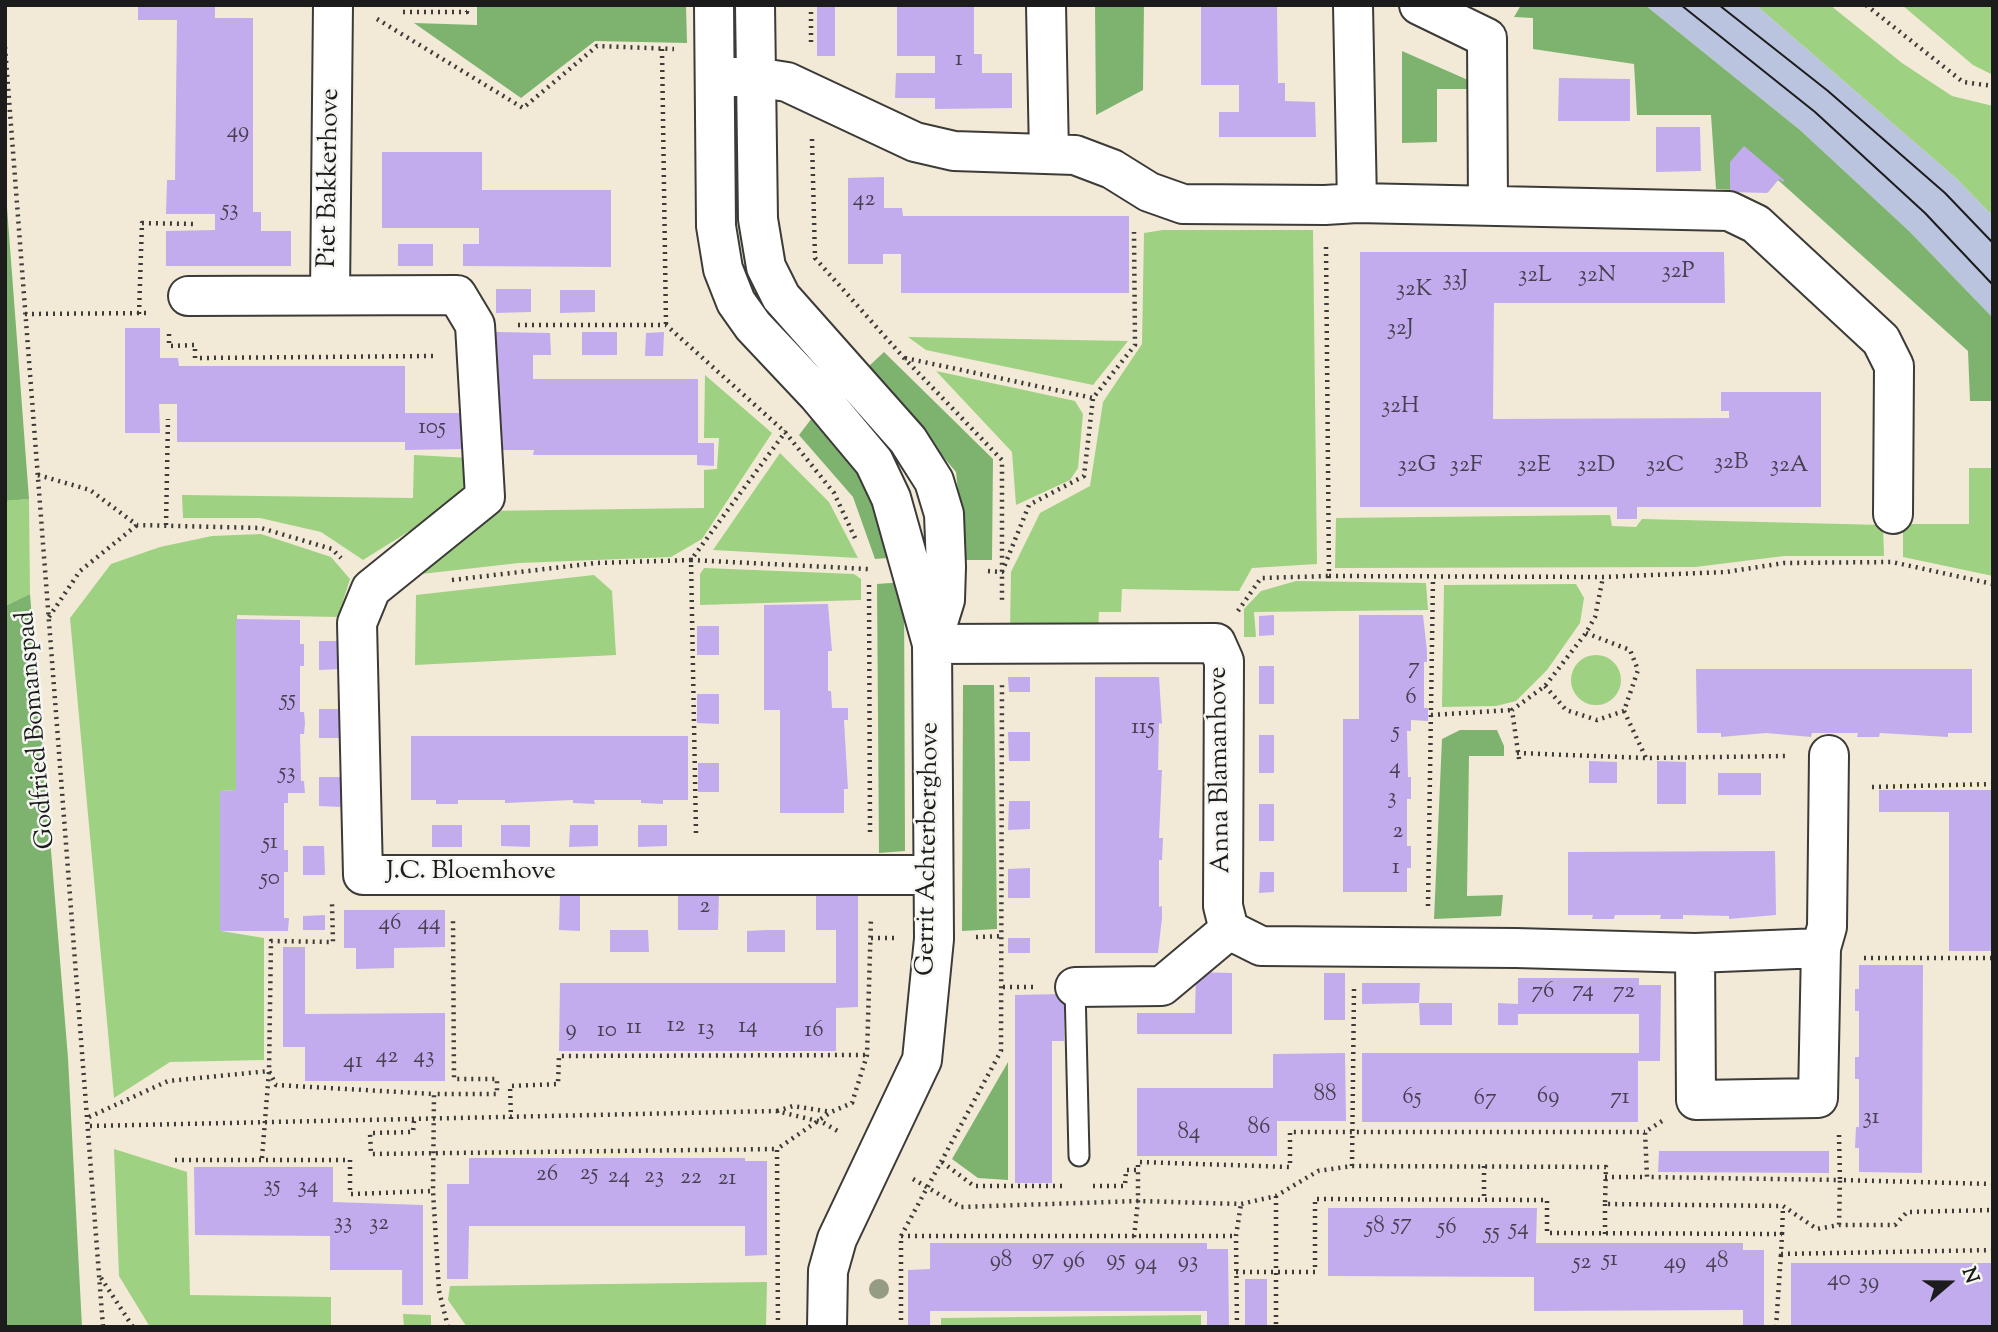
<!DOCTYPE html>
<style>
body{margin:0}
#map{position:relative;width:1998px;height:1332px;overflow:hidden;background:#f2ead7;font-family:"Sorts Mill Goudy",serif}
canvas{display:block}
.frame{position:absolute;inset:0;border:7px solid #1c1c1c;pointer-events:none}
.north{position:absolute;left:1914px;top:1248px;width:70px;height:70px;-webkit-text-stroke:5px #f6f6f2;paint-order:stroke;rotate:70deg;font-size:19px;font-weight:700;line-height:28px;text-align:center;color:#1c1c1c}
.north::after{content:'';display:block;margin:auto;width:24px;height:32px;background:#1c1c1c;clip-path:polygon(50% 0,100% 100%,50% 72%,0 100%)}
</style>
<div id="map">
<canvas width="1998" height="1332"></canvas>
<div class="frame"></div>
<div class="north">N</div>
</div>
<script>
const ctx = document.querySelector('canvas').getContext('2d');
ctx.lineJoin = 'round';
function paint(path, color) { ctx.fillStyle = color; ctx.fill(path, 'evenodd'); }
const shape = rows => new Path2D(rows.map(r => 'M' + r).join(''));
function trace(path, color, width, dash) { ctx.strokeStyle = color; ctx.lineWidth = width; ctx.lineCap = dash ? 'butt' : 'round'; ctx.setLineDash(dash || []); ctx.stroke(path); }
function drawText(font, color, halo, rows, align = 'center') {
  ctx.font = font + ' "Sorts Mill Goudy",serif'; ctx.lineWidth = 5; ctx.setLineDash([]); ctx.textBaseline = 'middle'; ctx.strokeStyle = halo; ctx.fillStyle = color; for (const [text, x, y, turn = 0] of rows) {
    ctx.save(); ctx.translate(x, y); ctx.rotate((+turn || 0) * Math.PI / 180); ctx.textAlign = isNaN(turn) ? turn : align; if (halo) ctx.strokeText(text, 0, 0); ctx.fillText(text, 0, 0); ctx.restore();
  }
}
paint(shape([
 [1645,5,1756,5,1956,178,1993,216,1993,318,1909,231,1800,130]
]), '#bac4de');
paint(shape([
 [1756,5,1830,5,1902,63,1952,96,1993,106,1993,216,1956,178],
 [1902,5,1993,5,1993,75,1973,65],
 [1163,230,1313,230,1317,564,1252,568,1239,591,1122,589,1121,612,1099,612,1098,630,1010,630,1011,572,1040,513,1090,486,1103,402,1142,344,1144,233],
 [908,337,1128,341,1093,385,926,350],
 [936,371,1075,401,1083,414,1078,468,1070,480,1016,505,1012,452],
 [705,375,772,433,702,539,671,557,519,563,421,574,483,511,704,508,704,470,717,469,719,438,704,438],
 [780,453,829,502,858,558,713,550],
 [414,455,470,458,461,499,363,560,321,532,260,518,183,518,182,495,413,498],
 [1969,468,1993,468,1993,576,1903,557,1903,524,1969,524],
 [29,499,30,594,5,606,5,501],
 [1610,515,1612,526,1636,527,1642,519,1883,525,1884,556,1784,556,1695,567,1335,568,1336,518],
 [261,534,331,557,350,579,338,617,237,615,236,790,220,791,221,931,264,938,264,1060,170,1062,114,1098,70,618,111,564,160,547,212,536],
 [704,568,854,574,861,579,861,600,700,605,700,574],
 [594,575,612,591,616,655,415,665,416,595],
 [1296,581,1426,583,1428,610,1254,612,1256,637,1244,637,1244,609,1261,591],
 [1576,584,1584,598,1580,623,1547,670,1516,701,1496,706,1442,707,1444,585],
 '1571 680a25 25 0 1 1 50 0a25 25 0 1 1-50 0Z',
 [114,1149,187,1172,190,1295,331,1297,331,1327,150,1327,119,1276],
 [767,1282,766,1327,467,1327,448,1300,450,1286],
 [403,1314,431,1315,431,1327,404,1327],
 [1201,1315,1201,1327,941,1327,941,1318]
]), '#9ed181');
paint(shape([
 [477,5,686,5,687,43,595,41,521,98,414,23,477,25],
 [1095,5,1144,5,1143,90,1096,115],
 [1521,5,1645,5,1800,130,1909,231,1993,318,1993,401,1970,401,1968,351,1778,180,1768,192,1716,189,1711,115,1637,115,1634,64,1533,49,1533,18,1514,17],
 [1402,51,1468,80,1471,89,1437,89,1437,142,1402,143],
 [5,181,29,499,5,501],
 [884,352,993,459,992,560,965,560,956,472,868,367],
 [815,414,875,483,900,557,875,559,853,497,799,435],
 [904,582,905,851,879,853,877,584],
 [30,594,68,1058,82,1327,5,1327,5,606],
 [963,685,994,685,997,929,962,931],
 [1460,730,1497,730,1504,746,1504,756,1469,756,1467,896,1503,895,1501,916,1434,919,1442,739],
 [1008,1062,1008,1180,978,1178,952,1159]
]), '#7eb36f');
paint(shape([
 [138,5,215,5,215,18,253,18,253,212,261,212,261,231,291,231,291,266,166,266,166,231,215,230,215,214,166,214,167,180,175,180,177,20,138,20],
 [817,5,835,5,835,56,817,56],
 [897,5,974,5,974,54,982,54,982,73,1012,73,1012,108,935,109,935,98,895,98,896,73,935,73,935,56,897,56],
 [1201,5,1277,5,1278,83,1285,83,1285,101,1315,102,1316,137,1219,137,1219,112,1239,112,1239,85,1201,85],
 [1559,78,1630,79,1630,121,1558,121],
 [1656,127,1700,127,1701,171,1656,172],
 [1744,146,1784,180,1783,182,1779,179,1767,193,1730,192,1730,162],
 [382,152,482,152,482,190,611,190,611,267,463,266,463,244,479,244,479,228,382,228],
 [884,177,884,208,902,208,903,216,1129,216,1129,293,901,293,901,254,883,254,883,264,848,264,848,178],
 [398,244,433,244,433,266,398,266],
 [1360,252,1724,252,1725,303,1494,303,1493,419,1729,418,1729,411,1721,411,1721,392,1821,392,1821,507,1637,507,1637,519,1617,519,1617,507,1360,507],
 [496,289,531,289,531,312,496,313],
 [560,290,595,290,595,312,560,313],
 [125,328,160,328,160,358,178,358,179,366,405,366,405,413,466,413,466,449,405,450,405,442,177,442,177,404,159,404,160,433,125,433],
 [496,332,550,333,551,355,533,355,533,379,698,379,698,443,714,443,714,466,697,465,697,455,533,455,534,450,496,450],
 [582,332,617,332,617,355,582,355],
 [664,332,663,356,645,356,646,333],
 [828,604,832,651,828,651,828,691,831,691,832,708,848,708,848,720,844,720,848,789,844,789,844,813,780,813,780,710,764,710,764,605],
 [1274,615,1274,635,1259,636,1259,616],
 [1359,615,1423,615,1427,651,1427,662,1424,662,1424,708,1428,708,1428,721,1411,720,1411,731,1407,731,1408,777,1411,777,1411,799,1407,799,1407,846,1411,846,1411,868,1407,868,1407,892,1343,892,1343,719,1359,719],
 [236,619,300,620,300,644,304,644,304,666,300,666,300,712,304,712,305,723,304,734,300,734,301,781,304,781,305,793,288,793,288,803,284,803,284,850,288,850,288,872,284,872,284,918,289,918,288,931,220,931,220,791,236,790],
 [697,626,719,626,719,655,697,655],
 [319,641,341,641,341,669,319,670],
 [1259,666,1274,666,1274,704,1259,704],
 [1696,669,1972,669,1972,733,1948,733,1948,737,1880,733,1879,737,1857,737,1858,733,1812,733,1811,737,1766,733,1721,737,1721,733,1697,733],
 [1008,677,1030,677,1030,692,1009,692],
 [1095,677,1159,677,1162,724,1159,723,1158,770,1162,770,1159,838,1163,838,1162,860,1159,860,1159,907,1162,906,1162,918,1158,953,1095,953],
 [697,694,719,694,719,724,697,723],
 [319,709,341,709,340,738,319,738],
 [1008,732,1030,732,1030,761,1009,761],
 [1259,735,1274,735,1274,773,1259,773],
 [411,736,688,736,688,800,663,800,663,804,641,803,641,800,594,800,595,804,573,803,573,800,505,803,505,800,458,800,458,804,436,804,436,800,411,800],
 [1589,761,1617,762,1617,783,1589,783],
 [1657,761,1686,762,1686,804,1657,804],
 [698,763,719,763,719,792,698,792],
 [1718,773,1761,773,1761,795,1718,795],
 [319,777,341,777,341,807,319,806],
 [1879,790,1993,790,1993,951,1949,951,1949,812,1879,812],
 [1009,801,1030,801,1030,829,1008,830],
 [1259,804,1274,804,1274,841,1259,841],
 [432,825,462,825,462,847,432,847],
 [501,825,530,825,530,847,501,846],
 [570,825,598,825,598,846,569,847],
 [638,825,667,825,667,846,638,847],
 [303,846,324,846,325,875,303,875],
 [1775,851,1776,915,1729,919,1729,916,1683,915,1683,919,1660,919,1661,915,1615,915,1614,919,1592,919,1593,915,1568,915,1568,852],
 [1030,868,1030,898,1008,898,1008,869],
 [1260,872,1274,872,1274,892,1259,893],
 [719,893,718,930,678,930,678,894],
 [816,893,858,893,858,1007,836,1008,836,1051,559,1051,560,983,836,983,836,930,816,930],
 [560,894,580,894,580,931,559,930],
 [344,910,445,910,445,947,394,948,394,968,356,969,356,948,344,948],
 [325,915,325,930,303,930,303,916],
 [610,930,648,930,649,952,610,952],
 [766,930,785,930,785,952,747,952,747,931],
 [1008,938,1030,938,1030,953,1008,953],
 [283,947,305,947,305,1014,445,1013,445,1081,305,1081,305,1047,283,1047],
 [1859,965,1923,965,1922,1173,1859,1172,1859,1148,1855,1148,1856,1127,1859,1127,1859,1079,1855,1079,1855,1057,1859,1057,1859,1011,1855,1011,1855,989,1859,989],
 [1196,972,1232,973,1232,1034,1137,1034,1137,1013,1195,1013],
 [1324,973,1345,973,1345,1020,1324,1020],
 [1518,978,1639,978,1639,985,1661,985,1660,1061,1638,1061,1638,1122,1362,1122,1362,1053,1639,1053,1639,1014,1518,1014,1518,1025,1498,1025,1498,1003,1518,1004],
 [1362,983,1420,983,1419,1003,1362,1004],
 [1064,994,1064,1041,1052,1041,1052,1183,1015,1183,1015,995],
 [1419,1003,1452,1003,1452,1025,1420,1025],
 [1345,1053,1346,1121,1277,1121,1277,1156,1137,1156,1137,1088,1273,1088,1273,1054],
 [1659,1151,1829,1151,1829,1173,1658,1172],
 [469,1158,745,1158,745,1161,767,1161,767,1255,745,1256,745,1226,469,1226,468,1279,447,1279,447,1184,469,1184],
 [194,1167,333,1167,333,1202,423,1205,423,1305,402,1305,402,1270,330,1270,330,1236,195,1235],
 [1328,1208,1537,1208,1536,1243,1743,1243,1743,1250,1764,1250,1764,1327,1743,1327,1743,1310,1534,1311,1534,1277,1328,1276],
 [930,1243,1207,1243,1207,1249,1228,1249,1229,1327,1207,1327,1207,1311,930,1311,930,1327,908,1327,908,1270,930,1269],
 [1791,1263,1993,1263,1993,1327,1791,1327],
 [1245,1279,1267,1279,1267,1327,1245,1327]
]), '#c2acee');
const lane = shape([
 [1075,987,1079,1156]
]);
const street = shape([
 [714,5,716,226,723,269,736,302,753,326,818,395,874,462,891,498,932,644,934,939,922,1060,837,1239,828,1271,827,1327],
 [755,5,758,219,766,267,781,297,908,440,934,481,944,514,946,567,945,600,932,642],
 [1046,5,1049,154],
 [1353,5,1357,203],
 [1419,5,1487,38,1488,205],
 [715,77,755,77,787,82,915,142,954,151,1075,155,1112,169,1149,192,1183,204,1325,205,1357,203,1729,211,1756,224,1881,340,1894,366,1893,514],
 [330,294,333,5],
 [188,296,457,295,475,325,485,497,371,589,357,623,363,875,931,875],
 [932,644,1216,643,1224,661,1223,906,1229,930,1261,946,1516,948,1695,953,1821,948],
 [1695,953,1696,1100,1818,1098,1821,948,1827,927,1829,755],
 [1075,987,1162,986,1229,930]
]);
trace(lane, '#3c3b38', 23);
trace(street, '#3c3b38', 42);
trace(shape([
 [811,5,811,46],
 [1866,5,1963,82,1993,86],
 [403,12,467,12,467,5],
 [377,19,523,108,597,46,674,49],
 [5,47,103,1327],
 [662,49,666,325],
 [812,139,815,258,904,358,1002,460,1002,603],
 [1326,247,1329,576,1603,577,1726,572,1784,563,1892,562,1993,584],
 [25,314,150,313],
 [139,314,142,223,197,224],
 [518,325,666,325,785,432,834,493,856,540],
 [169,334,169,346,195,345,195,358,433,356],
 [905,358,1093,398,1135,345,1134,232],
 [38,475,90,490,137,525,261,528,332,549,341,558],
 [166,525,168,419],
 [988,571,1002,572,1029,505,1084,476,1093,398],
 [452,580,596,563,691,560,786,431],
 [869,585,870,832],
 [1238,611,1261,578,1329,576],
 [49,617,80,571,137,525],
 [1545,686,1566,710,1597,720,1624,711,1638,670,1630,650,1586,633],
 [1624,711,1646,758],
 [1431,715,1512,710],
 [1517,753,1646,758,1786,756],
 [1519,759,1512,710,1545,686,1586,633,1595,617,1603,577],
 [1872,787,1993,784],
 [696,833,691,560,868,569],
 [1428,906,1433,578],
 [976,937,1003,936],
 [871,938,894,938],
 [1864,958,1993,958],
 [1003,987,1034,987],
 [777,1111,793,1106,831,1112],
 [89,1117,168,1081,269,1071,276,1085,434,1094],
 [511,1119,510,1086,558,1084,559,1056,867,1055],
 [414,1121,413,1132,370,1133,371,1154,777,1149],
 [1662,1121,1645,1132,1647,1177,1840,1180,1839,1225],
 [90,1126,776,1111,822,1122,841,1133],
 [1839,1135,1840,1180,1993,1184],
 [262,1158,269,1071,271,941,333,942,332,904],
 [175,1160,350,1160,350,1194,433,1191],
 [942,1162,974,1186,1063,1186],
 [1352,1166,1354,989],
 [1484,1166,1484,1200],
 [1605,1177,1646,1177],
 [913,1179,961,1207,1138,1201,1241,1204,1276,1196,1318,1171,1352,1166,1606,1167,1605,1204,1783,1206,1817,1229,1839,1225,1895,1225,1907,1212,1993,1210],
 [1093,1186,1125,1186,1126,1170,1138,1170,1138,1162,1290,1167,1290,1132,1645,1132],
 [1276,1196,1276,1327],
 [1605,1234,1605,1204],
 [1782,1234,1783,1207],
 [901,1236,1236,1236],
 [1134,1237,1138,1201,1138,1170],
 [1236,1272,1315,1272,1315,1199,1547,1200,1547,1233,1782,1234,1781,1254,1993,1250],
 [101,1278,133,1327],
 [448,1327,439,1291,433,1191,434,1094,497,1094,497,1079,454,1079,453,917],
 [778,1327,777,1149,831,1112,852,1103,867,1055,871,917],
 [901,1327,901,1236,1001,1051,1002,685],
 [1237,1327,1236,1236,1241,1204],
 [1776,1327,1781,1254]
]), '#3c3b38', 4.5, [2, 5]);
trace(lane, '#fff', 19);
trace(street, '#fff', 38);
trace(shape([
 [1681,5,1815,112,1925,213,1993,285],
 [1719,5,1828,91,1945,193,1993,243]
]), '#1c1c1c', 2);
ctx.fillStyle = '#969b83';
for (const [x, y] of [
 [879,1289]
]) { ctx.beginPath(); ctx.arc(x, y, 10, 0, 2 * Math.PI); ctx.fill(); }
drawText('23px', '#464050', null, [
 ["1",959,61],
 ["49",238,133],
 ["42",864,201],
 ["53",230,211],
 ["32P",1678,273],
 ["32L",1535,277],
 ["32N",1597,277],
 ["33J",1455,281],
 ["32K",1414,291],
 ["32J",1400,330],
 ["32H",1400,408],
 ["105",432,429],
 ["32B",1731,464],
 ["32G",1417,467],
 ["32F",1466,467],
 ["32E",1534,467],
 ["32D",1596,467],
 ["32C",1665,467],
 ["32A",1789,467],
 ["7",1414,669],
 ["6",1411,699],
 ["55",288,701],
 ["115",1143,729],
 ["5",1396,733],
 ["4",1395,769],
 ["53",287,774],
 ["3",1392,799],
 ["2",1398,833],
 ["51",270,844],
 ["1",1396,869],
 ["50",270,880],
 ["2",705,908],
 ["46",390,925],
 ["44",429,925],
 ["74",1583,992],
 ["76",1543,993],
 ["72",1624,993],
 ["12",676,1027],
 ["14",748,1028],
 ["11",634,1029],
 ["13",706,1030],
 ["9",571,1031],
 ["10",607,1032],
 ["16",814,1032],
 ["42",387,1058],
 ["43",424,1058],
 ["41",353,1063],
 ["88",1325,1096],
 ["69",1548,1098],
 ["65",1412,1099],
 ["71",1620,1099],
 ["67",1485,1100],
 ["31",1871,1119],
 ["86",1259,1129],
 ["84",1189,1134],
 ["25",589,1175],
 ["26",547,1176],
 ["24",619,1178],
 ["23",654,1178],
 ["22",691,1179],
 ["21",727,1180],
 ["35",272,1187],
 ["34",308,1188],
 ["33",343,1224],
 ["32",379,1225],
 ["57",1402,1225],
 ["58",1375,1228],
 ["56",1447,1229],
 ["54",1519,1230],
 ["55",1492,1234],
 ["97",1043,1260],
 ["95",1116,1261],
 ["51",1610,1261],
 ["98",1001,1262],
 ["96",1074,1263],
 ["93",1188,1263],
 ["48",1717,1263],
 ["52",1582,1264],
 ["49",1675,1264],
 ["94",1146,1265],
 ["40",1839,1281],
 ["39",1869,1284]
]);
drawText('26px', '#1c1c1c', '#f6f6f2', [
 ["Piet Bakkerhove",331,178,-89],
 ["Godfried Bomanspad",38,730,-95],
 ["Anna Blamanhove",1222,770,-91],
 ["Gerrit Achterberghove",930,849,-89],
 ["J.C. Bloemhove",471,874]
]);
</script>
